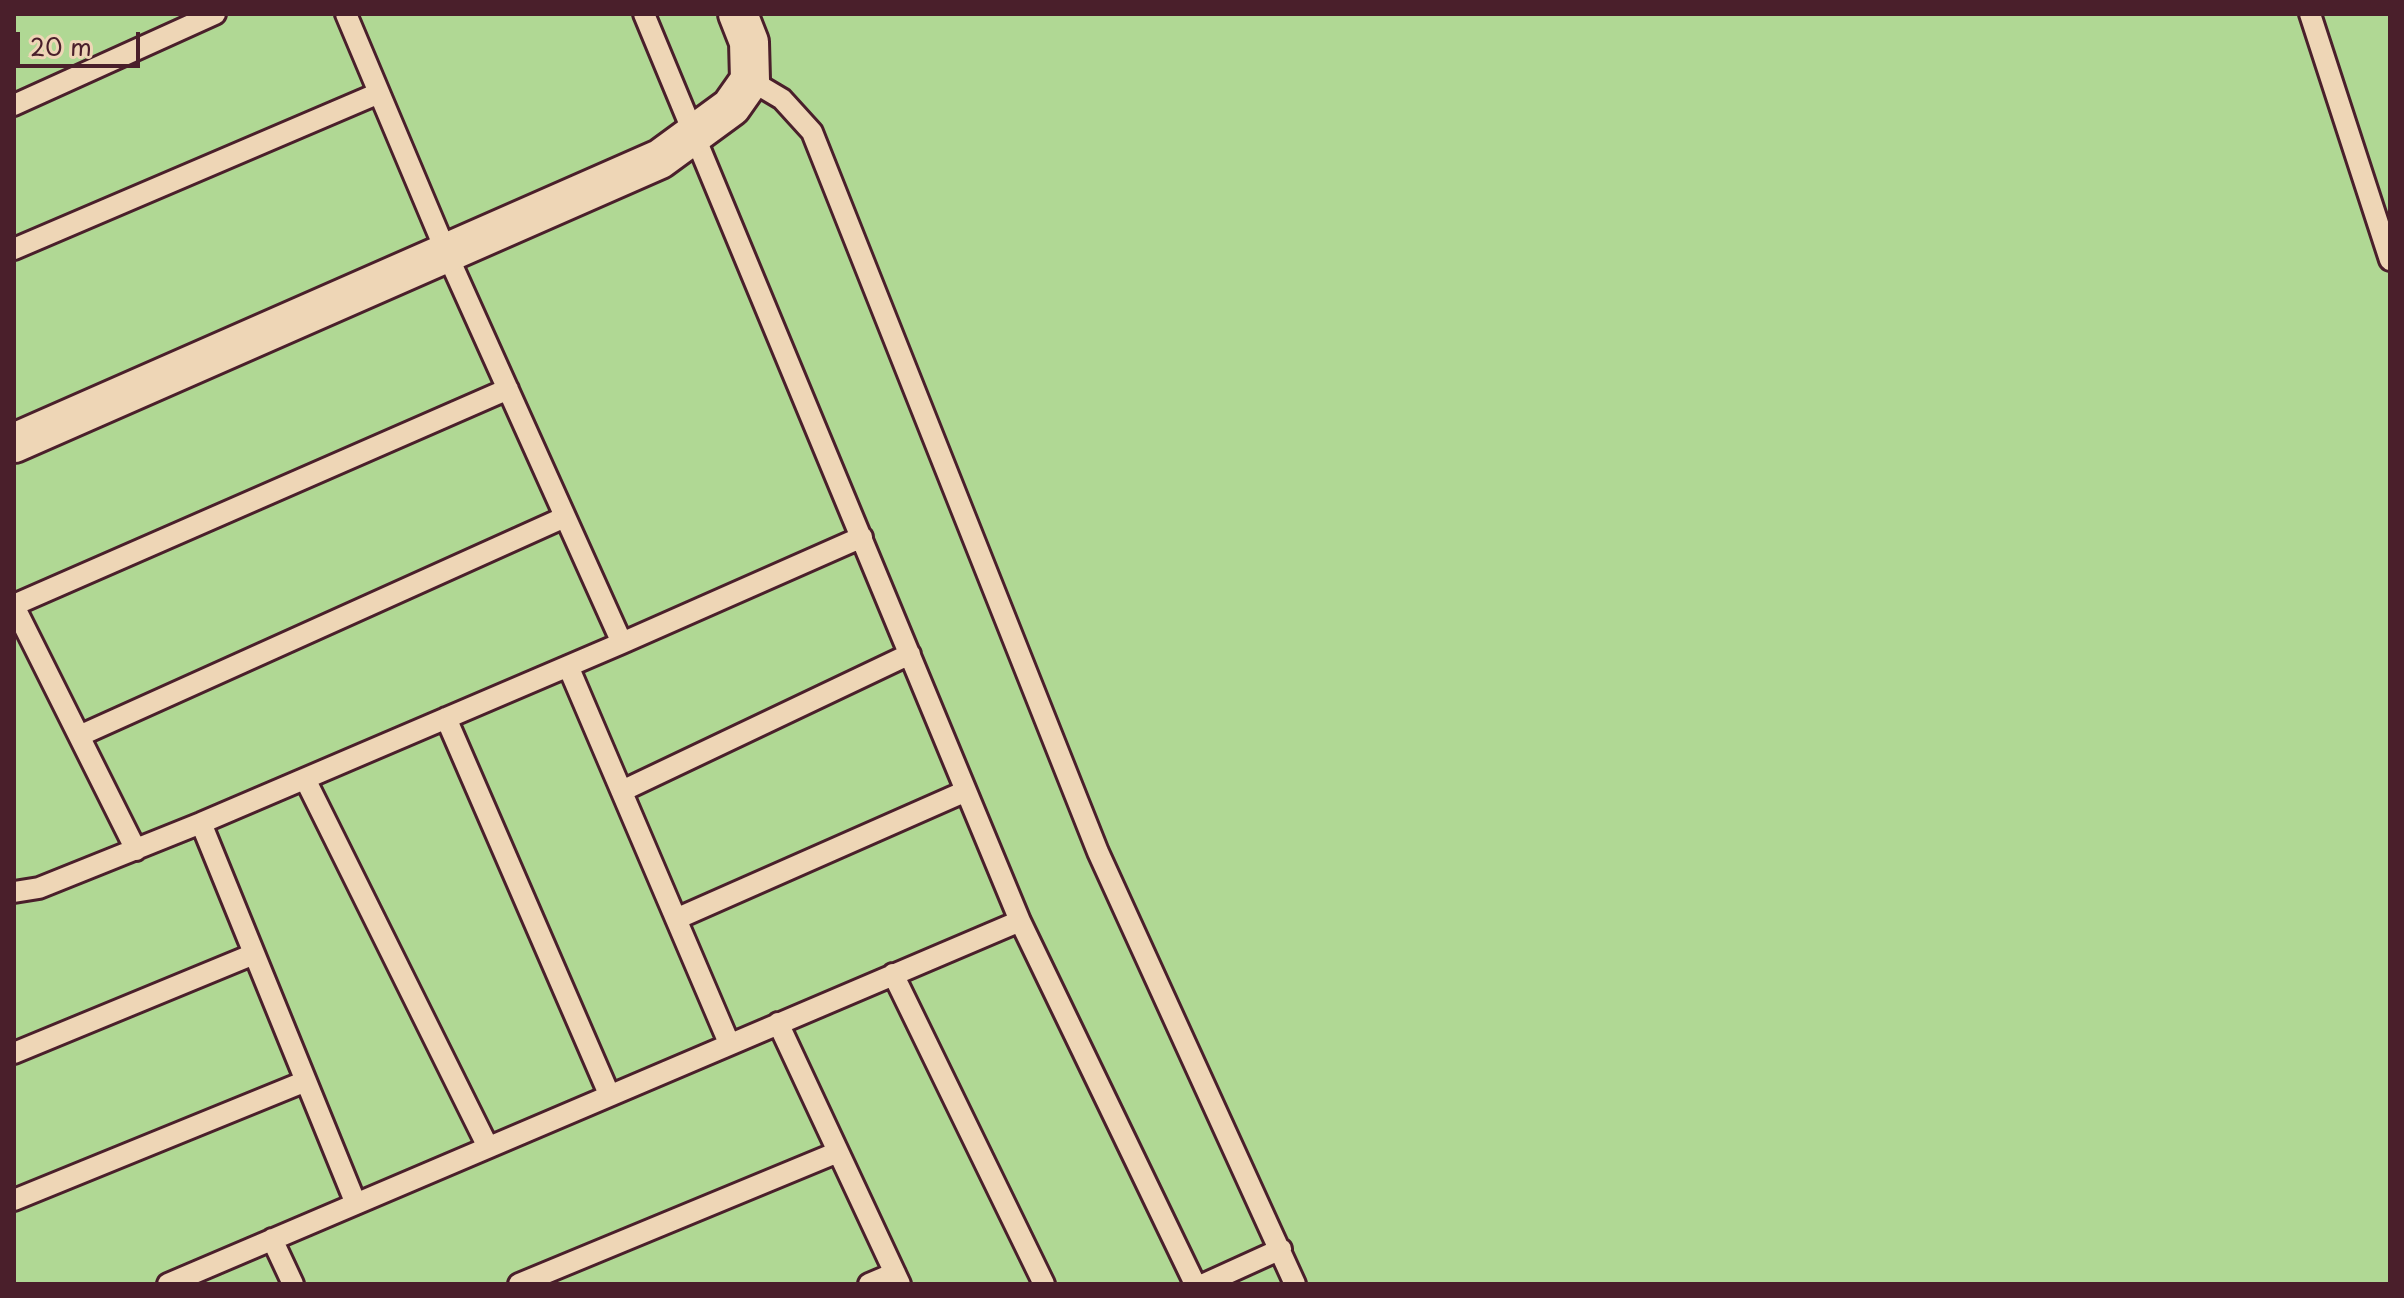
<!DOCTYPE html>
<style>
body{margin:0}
#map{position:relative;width:2404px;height:1298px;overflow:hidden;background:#e2cebf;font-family:"Playpen Sans",sans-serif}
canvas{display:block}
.frame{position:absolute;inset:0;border:16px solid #4a1f2b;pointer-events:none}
.scale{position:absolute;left:16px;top:32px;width:124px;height:36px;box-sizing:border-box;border:4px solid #4a1f2b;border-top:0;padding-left:10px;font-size:24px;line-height:28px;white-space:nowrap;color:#4a1f2b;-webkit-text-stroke:6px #eed6b6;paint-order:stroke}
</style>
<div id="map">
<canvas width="2404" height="1298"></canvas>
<div class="frame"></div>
<div class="scale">20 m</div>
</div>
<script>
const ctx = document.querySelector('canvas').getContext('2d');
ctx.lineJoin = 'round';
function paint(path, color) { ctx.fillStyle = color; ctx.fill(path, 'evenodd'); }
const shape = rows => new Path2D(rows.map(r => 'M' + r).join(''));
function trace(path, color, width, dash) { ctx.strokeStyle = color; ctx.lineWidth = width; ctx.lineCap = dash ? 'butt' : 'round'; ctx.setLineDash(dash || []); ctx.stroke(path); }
paint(shape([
 [14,14,2390,14,2390,1284,14,1284]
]), '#b0d894');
const lane = shape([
 [346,14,447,254,622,643],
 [644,14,1020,921,1195,1284],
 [2310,14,2390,260],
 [750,80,782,99,812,132,1098,852,1295,1284],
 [14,105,215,14],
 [14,249,379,93],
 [14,605,508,389],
 [14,606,136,850],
 [568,666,729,1043],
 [446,718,609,1094],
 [79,736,565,517],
 [305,779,488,1147],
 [622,791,910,654],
 [201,823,356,1204],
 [14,892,39,888,201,823,622,643,862,537],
 [676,919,966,791],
 [893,974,1044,1284],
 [778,1023,900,1284],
 [14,1053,254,954],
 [14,1200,306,1081],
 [272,1239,293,1284],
 [168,1284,1020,921],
 [519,1284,838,1152],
 [869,1284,895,1273],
 [1204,1284,1281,1249]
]);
const street = shape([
 [14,443,660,159,731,107,750,80,749,42,738,14]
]);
trace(lane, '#4a1f2b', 26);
trace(street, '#4a1f2b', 44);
trace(lane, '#eed6b6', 20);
trace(street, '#eed6b6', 38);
</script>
